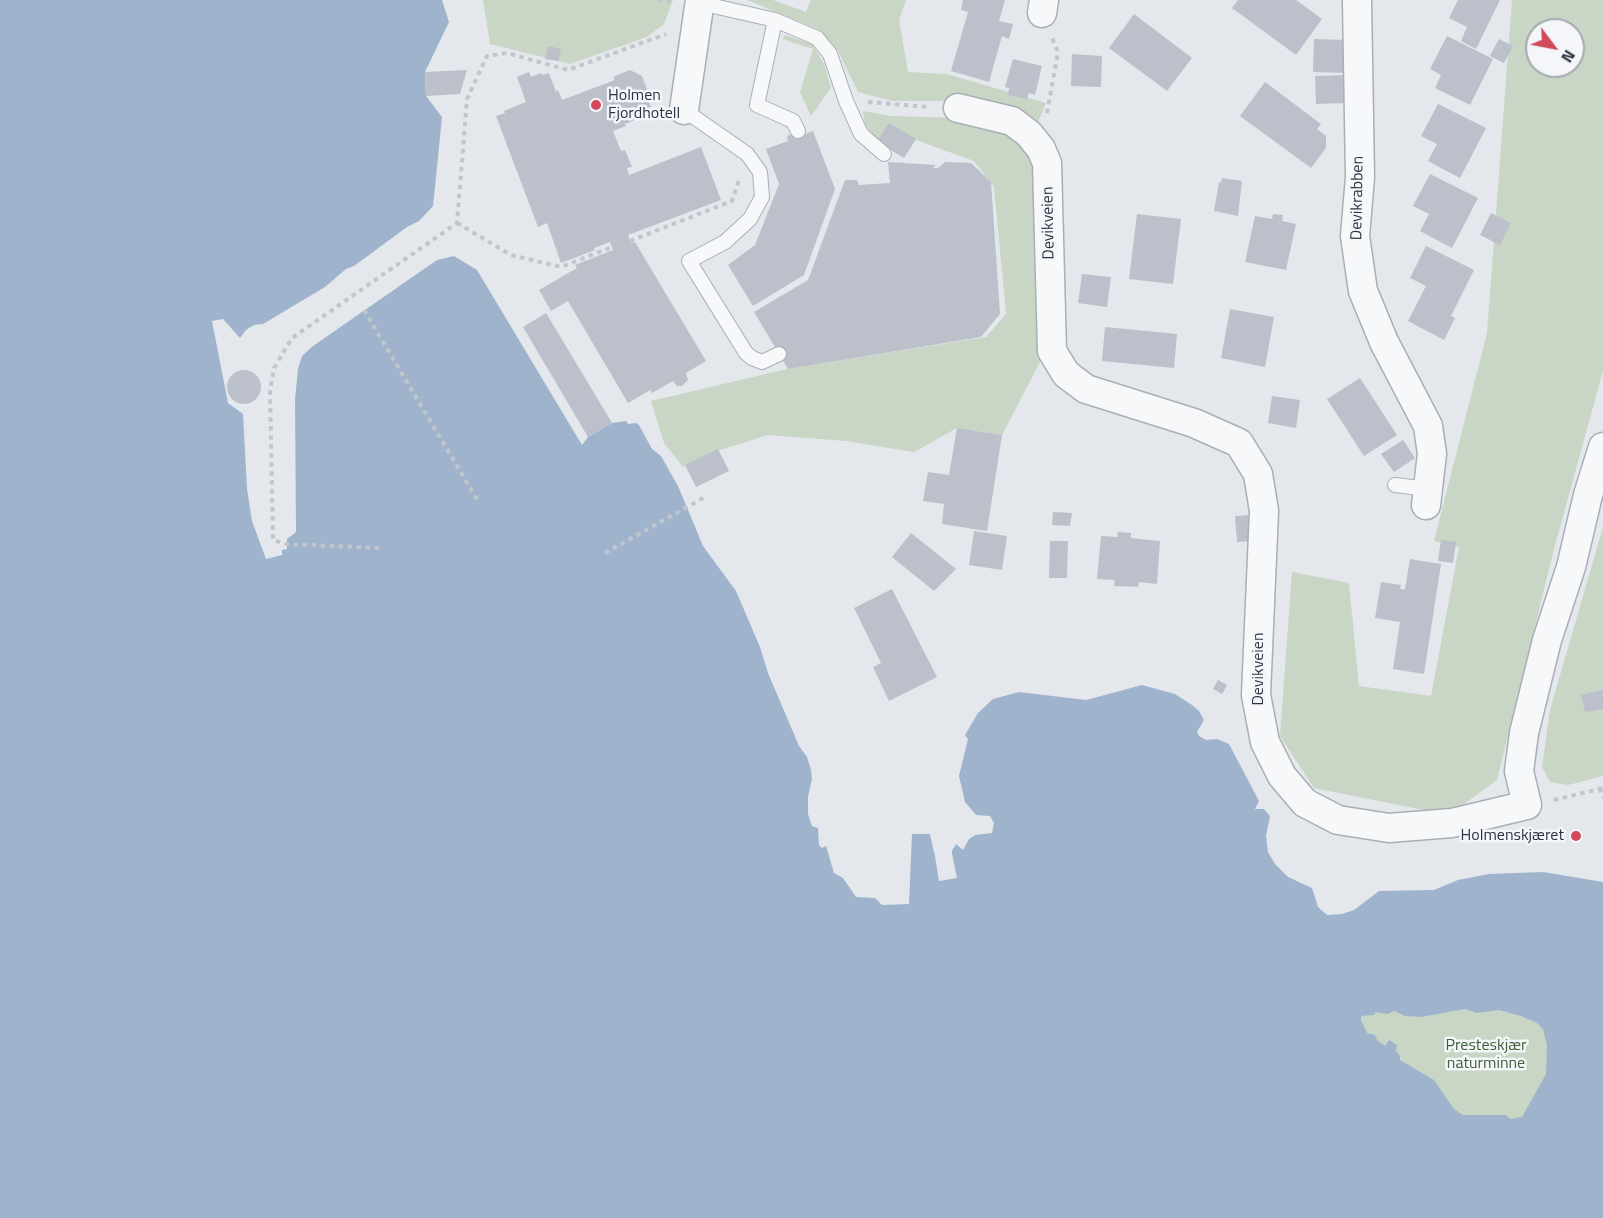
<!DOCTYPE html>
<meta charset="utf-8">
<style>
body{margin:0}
#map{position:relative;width:1603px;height:1218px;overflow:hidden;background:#e4e7ec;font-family:"Titillium Web",sans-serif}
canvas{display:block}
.north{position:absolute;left:1525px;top:18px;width:60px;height:60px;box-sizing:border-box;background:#f4f6f9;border:2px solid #a4a8b1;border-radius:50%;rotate:122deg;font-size:16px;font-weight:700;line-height:24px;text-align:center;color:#2b3445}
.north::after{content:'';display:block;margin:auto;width:21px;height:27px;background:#d1495b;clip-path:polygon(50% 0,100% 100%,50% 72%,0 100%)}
</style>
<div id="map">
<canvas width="1603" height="1218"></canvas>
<div class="north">N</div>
</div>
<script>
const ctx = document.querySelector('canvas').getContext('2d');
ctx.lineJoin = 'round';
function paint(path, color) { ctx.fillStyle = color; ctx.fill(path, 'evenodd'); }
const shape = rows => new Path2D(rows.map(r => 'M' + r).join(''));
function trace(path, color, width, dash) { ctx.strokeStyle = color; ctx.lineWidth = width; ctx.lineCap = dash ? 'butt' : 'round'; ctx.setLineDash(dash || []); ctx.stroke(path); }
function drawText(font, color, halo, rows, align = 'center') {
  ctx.font = font + ' "Titillium Web",sans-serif'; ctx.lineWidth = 5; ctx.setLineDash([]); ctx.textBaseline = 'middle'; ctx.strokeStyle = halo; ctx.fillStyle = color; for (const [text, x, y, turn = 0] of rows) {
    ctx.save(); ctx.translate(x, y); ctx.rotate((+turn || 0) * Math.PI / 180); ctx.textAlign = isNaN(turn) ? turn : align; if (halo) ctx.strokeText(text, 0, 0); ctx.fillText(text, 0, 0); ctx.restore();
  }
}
paint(shape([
 [483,0,673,0,664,24,647,37,570,64,490,44],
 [747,0,773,0,806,12,811,0,906,0,899,20,908,72,947,74,1046,103,1036,127,973,101,893,101,858,92,838,51,818,29],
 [1512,0,1603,0,1603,371,1554,549,1497,780,1449,815,1314,788,1280,736,1292,572,1349,583,1359,686,1431,696,1459,547,1434,541,1487,333],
 [1537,30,1573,30,1573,66,1537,66],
 [785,35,812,44,824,64,831,88,811,116,800,92,813,49,782,39],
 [863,111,891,116,960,118,1013,132,1042,173,1043,249,1041,360,1002,435,957,428,914,452,846,441,768,435,720,450,683,467,664,443,651,401,787,369,986,337,1006,314,994,187,974,161,916,140,890,124,878,141,865,125],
 [1603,527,1603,776,1568,785,1550,782,1542,767,1550,710],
 [1603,895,1549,1075,1519,1131,1457,1116,1373,1048,1316,959]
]), '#c9d6c5');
paint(shape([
 [0,0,442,0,449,22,425,72,426,96,442,117,433,206,419,221,407,227,354,266,346,269,325,287,263,324,254,325,246,330,240,338,223,319,212,321,228,403,243,414,247,489,252,521,266,559,282,555,282,550,287,549,287,539,296,532,295,399,298,369,302,356,313,346,437,260,454,256,477,270,582,445,588,437,612,423,626,421,628,424,636,423,639,425,652,449,661,456,678,486,703,546,736,591,760,647,768,673,799,746,807,757,811,770,812,779,808,797,808,814,812,826,818,828,819,845,822,848,826,846,834,873,843,878,856,897,875,898,882,905,909,904,912,834,930,834,934,853,950,854,956,844,963,850,969,839,975,835,992,833,994,823,990,816,976,815,965,802,959,776,968,739,965,735,978,713,993,699,1019,692,1086,700,1142,685,1175,694,1192,705,1199,711,1204,720,1197,732,1199,736,1206,740,1217,739,1229,744,1259,801,1255,809,1264,809,1270,816,1266,836,1268,852,1275,864,1288,877,1312,888,1318,907,1327,915,1342,914,1354,910,1379,891,1434,890,1458,880,1489,874,1543,872,1603,882,1603,1218,0,1218],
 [1465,1009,1477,1013,1499,1010,1521,1016,1537,1023,1543,1029,1547,1046,1546,1074,1522,1117,1510,1119,1506,1115,1463,1115,1454,1109,1434,1080,1400,1060,1400,1056,1396,1051,1397,1045,1389,1040,1385,1046,1377,1040,1375,1035,1367,1033,1361,1020,1361,1016,1374,1015,1376,1012,1388,1014,1394,1011,1405,1016,1421,1017]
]), '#9fb4cc');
paint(shape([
 [951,849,957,878,939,881,934,850,948,851]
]), '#e4e7ec');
paint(shape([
 [963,0,1005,0,999,21,1013,24,1009,39,1002,36,989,82,951,71,968,12,961,10],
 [1238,0,1296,0,1322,19,1296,55,1232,8],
 [1458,0,1500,0,1476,49,1461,41,1467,27,1449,18],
 [1134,14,1192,58,1167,91,1109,48],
 [1447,36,1493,59,1470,105,1435,88,1441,75,1430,69],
 [1314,39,1346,40,1345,73,1313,72],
 [1499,39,1513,46,1504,63,1490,56],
 [548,46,561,49,558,61,545,59],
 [1072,54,1102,56,1101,87,1071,86],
 [1013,59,1042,66,1035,95,1029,93,1027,99,1008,95,1009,88,1005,87],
 [467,70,460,94,426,96,425,72],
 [630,70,642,76,648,92,645,93,651,107,647,108,650,114,625,124,626,126,613,131,621,151,625,150,632,167,627,168,629,175,701,147,721,200,628,235,631,243,635,242,706,361,686,373,688,380,682,386,677,386,673,381,652,393,650,390,628,403,568,301,551,311,539,290,577,268,575,265,613,250,610,242,594,248,595,250,561,263,547,223,538,227,496,116,505,113,504,111,526,102,517,77,529,72,531,77,541,73,542,75,549,73,556,92,558,90,562,100,615,80,613,77],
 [1345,75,1346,103,1316,104,1315,76],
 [1265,82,1321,124,1317,129,1326,136,1326,148,1311,168,1240,116],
 [1438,104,1486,128,1460,178,1428,161,1437,144,1421,136],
 [889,123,916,139,904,158,877,142],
 [802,130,803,135,813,131,835,189,804,275,753,306,728,265,755,245,779,184,766,149,788,141,787,136],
 [888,162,936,165,933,168,938,168,945,162,971,163,991,182,1000,314,981,337,788,369,754,312,808,280,845,180,857,180,859,185,890,183],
 [1430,174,1478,198,1452,248,1420,231,1429,214,1413,206],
 [1222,178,1242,181,1238,216,1214,211,1219,182,1221,183],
 [1491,213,1511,223,1500,245,1480,235],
 [1137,214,1181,219,1173,284,1129,279],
 [1273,214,1283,215,1282,221,1296,224,1286,270,1245,262,1255,216,1272,219],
 [1426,246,1474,270,1451,316,1455,318,1444,340,1408,321,1426,286,1410,278],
 [1082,274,1111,277,1107,307,1078,303],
 [1230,309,1274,317,1265,367,1221,358],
 [546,313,612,423,588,437,523,327],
 [1105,327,1177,334,1174,368,1102,361],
 '227 387a17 17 0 1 1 34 0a17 17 0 1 1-34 0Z',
 [1360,378,1397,435,1364,456,1327,399],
 [1272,396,1300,400,1296,428,1268,423],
 [957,428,1002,435,987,531,942,524,944,504,923,501,928,472,949,475],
 [1403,440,1415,458,1394,472,1381,454],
 [718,449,729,471,696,487,685,465],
 [1053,512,1072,513,1070,526,1052,525],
 [1250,515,1251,541,1237,542,1235,516],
 [974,531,1007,536,1002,570,969,565],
 [1118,532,1131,533,1131,538,1160,541,1157,584,1139,582,1138,587,1114,586,1115,580,1097,579,1101,536,1117,537],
 [911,533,956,569,934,591,892,557],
 [1441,540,1456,542,1453,563,1438,561],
 [1050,541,1068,541,1067,578,1049,578],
 [1410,559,1441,564,1424,674,1393,669,1400,622,1375,618,1381,582,1401,585,1400,589,1405,589],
 [892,589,937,677,889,701,873,667,881,663,854,608],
 [1218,680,1227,685,1222,694,1213,689],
 [1603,690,1603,709,1585,712,1581,695]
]), '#bbc0ca');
const lane = shape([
 [700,3,775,20,817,38,830,54,846,101,861,134,884,154],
 [775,20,757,105,793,121,798,131],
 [684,110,747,154,760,172,762,197,750,219,725,242,689,261,746,353,752,358,762,362,779,354],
 [1395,485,1428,489]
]);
const street = shape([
 [1357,0,1360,177,1355,236,1363,291,1384,342,1428,426,1432,454,1426,505],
 [1042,13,1044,0],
 [958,108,1012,121,1029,134,1041,149,1047,163,1052,351,1066,374,1086,389,1194,423,1239,443,1258,474,1264,511,1256,695,1265,742,1282,776,1305,803,1338,820,1389,828,1452,823,1527,805,1519,771,1524,733,1547,640,1571,567,1588,495,1603,447],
 [684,110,700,0]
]);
trace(lane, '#a9aeb7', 16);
trace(street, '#a9aeb7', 31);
trace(shape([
 [657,0,672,1],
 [868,102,929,107],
 [1047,113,1058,52,1052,38],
 [457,223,511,255,561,267,612,247],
 [630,241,732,201,739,180],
 [364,310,478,501],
 [379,548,287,544,273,540,270,390,274,368,292,338,457,223,467,99,487,56,507,53,568,70,666,34],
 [605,553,705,497],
 [1600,788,1603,798],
 [1554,800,1603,788]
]), '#c2c5cb', 4, [4.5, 4.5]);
trace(lane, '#f7f8fa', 14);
trace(street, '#f7f8fa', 28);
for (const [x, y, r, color] of [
 [596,105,6,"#d1495b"],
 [1576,836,6,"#d1495b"]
]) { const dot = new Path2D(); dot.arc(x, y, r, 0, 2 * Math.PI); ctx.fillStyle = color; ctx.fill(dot); trace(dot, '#f4f6f9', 2); }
drawText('16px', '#2b3445', '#f4f6f9', [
 ["Holmen",608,96],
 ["Fjordhotell",608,114],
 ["Holmenskjæret",1564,836,"right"]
], 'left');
drawText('16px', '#2b3445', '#f4f6f9', [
 ["Devikrabben",1358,198,-89],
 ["Devikveien",1049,223,-91],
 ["Devikveien",1259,669,-90]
]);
drawText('16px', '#3f6138', '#f4f6f9', [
 ["Presteskjær",1486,1046],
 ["naturminne",1486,1064]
]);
</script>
